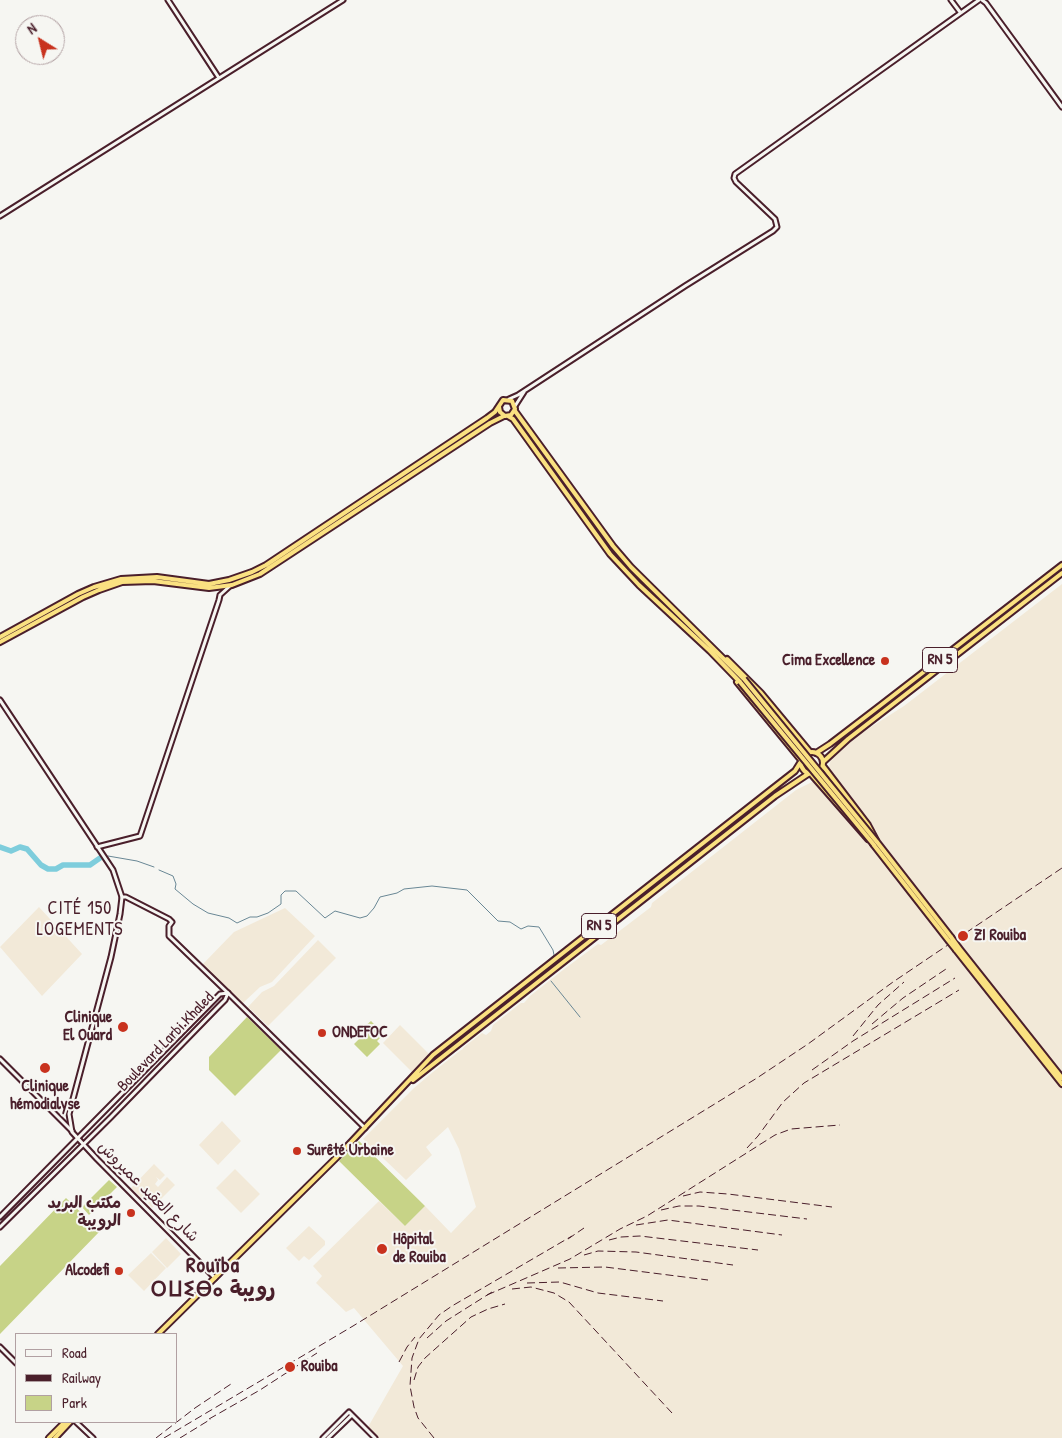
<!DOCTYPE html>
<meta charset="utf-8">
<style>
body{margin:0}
#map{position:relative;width:1062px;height:1438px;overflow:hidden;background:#f6f6f2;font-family:"Patrick Hand",sans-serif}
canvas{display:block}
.legend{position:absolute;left:15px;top:1333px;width:162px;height:90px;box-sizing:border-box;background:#f6f6f2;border:1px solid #b1a0a2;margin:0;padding:6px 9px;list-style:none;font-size:15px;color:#4a1f2b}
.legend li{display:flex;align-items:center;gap:10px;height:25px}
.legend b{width:25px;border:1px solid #b1a0a2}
.north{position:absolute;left:15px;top:15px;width:50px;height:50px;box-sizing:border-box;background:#f6f6f2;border:1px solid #b1a0a2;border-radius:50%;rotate:324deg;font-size:14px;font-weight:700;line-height:20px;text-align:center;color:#4a1f2b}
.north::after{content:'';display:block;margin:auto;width:18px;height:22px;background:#c8321e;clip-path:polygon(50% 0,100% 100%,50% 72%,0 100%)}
</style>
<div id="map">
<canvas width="1062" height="1438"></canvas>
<ul class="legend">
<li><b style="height:6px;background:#f6f6f2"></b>Road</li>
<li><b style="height:6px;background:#4a1f2b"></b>Railway</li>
<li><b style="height:14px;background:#c7d387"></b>Park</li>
</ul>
<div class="north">N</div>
</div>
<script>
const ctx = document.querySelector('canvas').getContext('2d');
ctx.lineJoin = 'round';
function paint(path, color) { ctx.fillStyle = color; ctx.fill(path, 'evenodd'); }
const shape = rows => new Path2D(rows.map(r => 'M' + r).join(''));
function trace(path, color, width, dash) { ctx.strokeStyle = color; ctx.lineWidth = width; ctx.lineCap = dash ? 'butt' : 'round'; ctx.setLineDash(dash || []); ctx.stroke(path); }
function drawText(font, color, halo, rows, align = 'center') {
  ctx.font = font + ' "Patrick Hand","Playpen Sans Arabic","Noto Sans Tifinagh",sans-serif'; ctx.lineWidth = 4; ctx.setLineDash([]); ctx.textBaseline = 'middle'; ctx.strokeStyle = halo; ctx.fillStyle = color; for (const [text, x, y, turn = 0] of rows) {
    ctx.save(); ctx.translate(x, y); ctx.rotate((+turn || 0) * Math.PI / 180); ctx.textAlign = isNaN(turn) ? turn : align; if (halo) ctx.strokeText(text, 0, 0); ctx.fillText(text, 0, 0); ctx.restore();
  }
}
paint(shape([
 [1062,584,1062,1438,379,1438,368,1427,403,1366,354,1308,346,1312,316,1283,322,1276,313,1266,379,1201,405,1226,425,1206,451,1233,476,1207,459,1149,448,1127,426,1147,432,1155,406,1180,363,1139,414,1088,433,1072,461,1050,462,1050,464,1047,482,1033,486,1035,491,1031,493,1025,521,1003,524,1003,530,996,563,970,598,944,601,945,651,907,652,903,796,790,814,781,819,785,831,777,829,768,831,758,849,741,904,706],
 [39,907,82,954,42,996,0,947],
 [285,908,315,936,272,982,260,987,243,1003,202,965,234,932],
 [318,940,336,958,268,1026,248,1007,262,992,274,986],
 [400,1025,429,1054,412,1072,383,1043],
 [222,1121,241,1141,218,1165,199,1145],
 [154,1164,165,1175,160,1180,156,1177,158,1180,155,1184,158,1187,167,1177,175,1185,152,1208,148,1203,156,1197,148,1189,145,1192,148,1196,144,1200,131,1188],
 [235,1169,260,1194,241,1213,216,1188],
 [309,1226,325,1241,325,1245,309,1260,304,1256,299,1261,286,1248],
 [166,1238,181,1254,167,1268,152,1252],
 [151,1253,166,1268,144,1291,128,1275]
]), '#f2e9d8');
paint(shape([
 [247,1017,281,1050,235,1096,209,1070,209,1057],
 [371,1021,384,1034,377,1041,380,1044,367,1057,354,1044,367,1031,364,1027],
 [359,1141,425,1206,405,1226,339,1161],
 [109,1180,117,1187,89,1215,82,1207],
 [66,1198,100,1231,0,1334,0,1266]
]), '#c7d387');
trace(shape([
 [108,856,137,861,154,867],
 [159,870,173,876,176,884,175,889,193,904,208,913,229,918,237,923,250,917,257,917,268,913,281,904,281,895,285,891,296,891,325,918,335,911,360,918,367,916,374,908,380,897,397,893,404,889,432,886,467,890,498,921,510,922,521,929,528,926,539,927,553,950,554,955,541,967],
 [551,981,580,1017]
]), '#698795', 1);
trace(shape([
 [0,847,11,851,20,847,27,849,41,865,48,869,56,869,63,865,90,865,100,858]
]), '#7ecddc', 5.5);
const tertiary = shape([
 [168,0,219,78],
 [951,0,960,12],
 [982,0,986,3,1062,107],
 [0,216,343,0],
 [509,399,518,395,685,286,773,231,777,227,775,219,736,182,734,178,735,174,979,0],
 [515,406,524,392],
 [97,847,140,836,219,600,220,595,231,585],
 [122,897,126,897,169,919,172,922,169,926,169,936,228,993],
 [0,1059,72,1131]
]);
const secondary = shape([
 [0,700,113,870,122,897,120,914,111,957,69,1114,72,1132,97,1159,215,1278],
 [228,993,365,1128],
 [0,1217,220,994,228,993],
 [0,1227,111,1117,218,1007,225,1000,228,993],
 [0,1347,16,1363],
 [76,1422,93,1438],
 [323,1438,349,1412,375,1438],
 [328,1438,352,1415]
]);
const trunk = shape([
 [515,411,613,546,631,567,744,679],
 [508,416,513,419,610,554,639,585,710,651,740,682],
 [0,637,78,594,94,587,121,579,157,577,209,584,229,580,252,572,266,565,487,418,495,412,503,400,512,401,515,409,511,415,505,416,500,412,499,407],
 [0,642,83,597,99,590,122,582,153,581,209,588,232,585,260,574,490,423,504,416],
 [727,659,761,693,810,752],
 [737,682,801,760],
 '801 763a11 11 0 1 1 22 0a11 11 0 1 1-22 0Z',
 [816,753,830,744,881,705,1062,565],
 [823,762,848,739,1062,573],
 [823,766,868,825,877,842,951,937],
 [812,775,868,839],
 [873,844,948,940],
 [959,948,1062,1078],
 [956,950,1062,1084],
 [413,1080,775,796,808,774],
 [158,1334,337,1157,433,1055,772,789,795,771,800,763],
 [49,1438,65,1422],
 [55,1438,70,1422]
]);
trace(tertiary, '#4a1f2b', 7);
trace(secondary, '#4a1f2b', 7);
trace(trunk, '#4a1f2b', 8);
trace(tertiary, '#f6f6f2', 3);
trace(secondary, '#f6f6f2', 3);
trace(trunk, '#fae181', 4);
trace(shape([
 [872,1024,903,998,949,967],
 [853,1036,878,1005,904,982],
 [812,1070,853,1041,955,978],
 [747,1148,758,1136,783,1102,804,1083,959,990],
 [683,1196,700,1192,728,1194,832,1207],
 [661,1210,679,1206,699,1206,807,1219],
 [636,1225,668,1220,782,1235],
 [568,1239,584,1228],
 [609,1240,621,1237,640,1236,758,1250],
 [584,1255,598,1251,636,1252,733,1265],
 [558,1268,605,1267,708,1280],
 [527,1283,560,1282,598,1293,663,1301],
 [512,1289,531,1287,554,1293,569,1302,672,1413],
 [487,1295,570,1259,620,1229,647,1216,775,1135,791,1129,840,1125],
 [427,1338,446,1321,492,1292],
 [399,1362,407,1347,415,1337],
 [414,1380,418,1367,425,1358,471,1317,488,1309,505,1304],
 [209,1419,260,1390,317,1353],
 [156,1438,195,1408,231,1384],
 [164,1438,353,1326,757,1078,808,1044,893,982,1062,868],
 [180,1438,211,1419],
 [434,1438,418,1418,414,1407,410,1386,412,1358,419,1339,439,1315,452,1306,572,1236]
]), '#4a1f2b', 1, [8, 4]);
const trunkBridge = shape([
 [744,679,877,842],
 [740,682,874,845],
 [951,937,959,948],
 [948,940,956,950]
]);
trace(trunkBridge, '#4a1f2b', 8, []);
trace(trunkBridge, '#fae181', 4);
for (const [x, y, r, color] of [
 [885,661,5,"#c8321e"],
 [963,936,6,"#c8321e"],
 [123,1027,6,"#c8321e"],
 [322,1033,5,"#c8321e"],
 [45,1068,6,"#c8321e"],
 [297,1151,5,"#c8321e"],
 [131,1213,5,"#c8321e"],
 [382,1249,6,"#c8321e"],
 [119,1271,5,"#c8321e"],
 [290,1367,6,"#c8321e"]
]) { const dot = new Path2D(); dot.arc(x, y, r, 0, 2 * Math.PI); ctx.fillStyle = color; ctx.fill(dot); trace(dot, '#f6f6f2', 2); }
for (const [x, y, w] of [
 [940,660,35],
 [599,926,35]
]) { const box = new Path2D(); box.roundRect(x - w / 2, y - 12.5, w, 25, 4); ctx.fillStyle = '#f6f6f2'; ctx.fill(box); trace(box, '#4a1f2b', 1); }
drawText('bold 15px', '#4a1f2b', null, [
 ["RN 5",940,660],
 ["RN 5",599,926]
]);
drawText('bold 16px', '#4a1f2b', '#f6f6f2', [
 ["Cima Excellence",875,661,"right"],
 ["ZI Rouiba",974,936],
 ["Clinique",112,1018,"right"],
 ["El Ouard",112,1036,"right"],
 ["ONDEFOC",332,1033],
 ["Clinique",45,1087,"center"],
 ["hémodialyse",45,1105,"center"],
 ["Surêté Urbaine",307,1151],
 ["مكتب البريد",121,1204,"right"],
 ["الرويبة",121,1222,"right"],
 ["Hôpital",393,1240],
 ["de Rouiba",393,1258],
 ["Alcodefi",109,1271,"right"],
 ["Rouiba",301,1367]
], 'left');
drawText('16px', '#4a1f2b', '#f6f6f2', [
 ["Boulevard Larbi Khaled",166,1042,-46],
 ["شارع العقيد عميروش",148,1192,45]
]);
ctx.letterSpacing = '1px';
drawText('18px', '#4a1f2b', '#f6f6f2', [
 ["CITÉ 150",80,909],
 ["LOGEMENTS",80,930]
]);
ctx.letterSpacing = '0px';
ctx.letterSpacing = '1px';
drawText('bold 21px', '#4a1f2b', '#f6f6f2', [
 ["Rouïba",213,1266],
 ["ⵔⵡⵉⴱⴰ رويبة",213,1290]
]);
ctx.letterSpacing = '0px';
</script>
